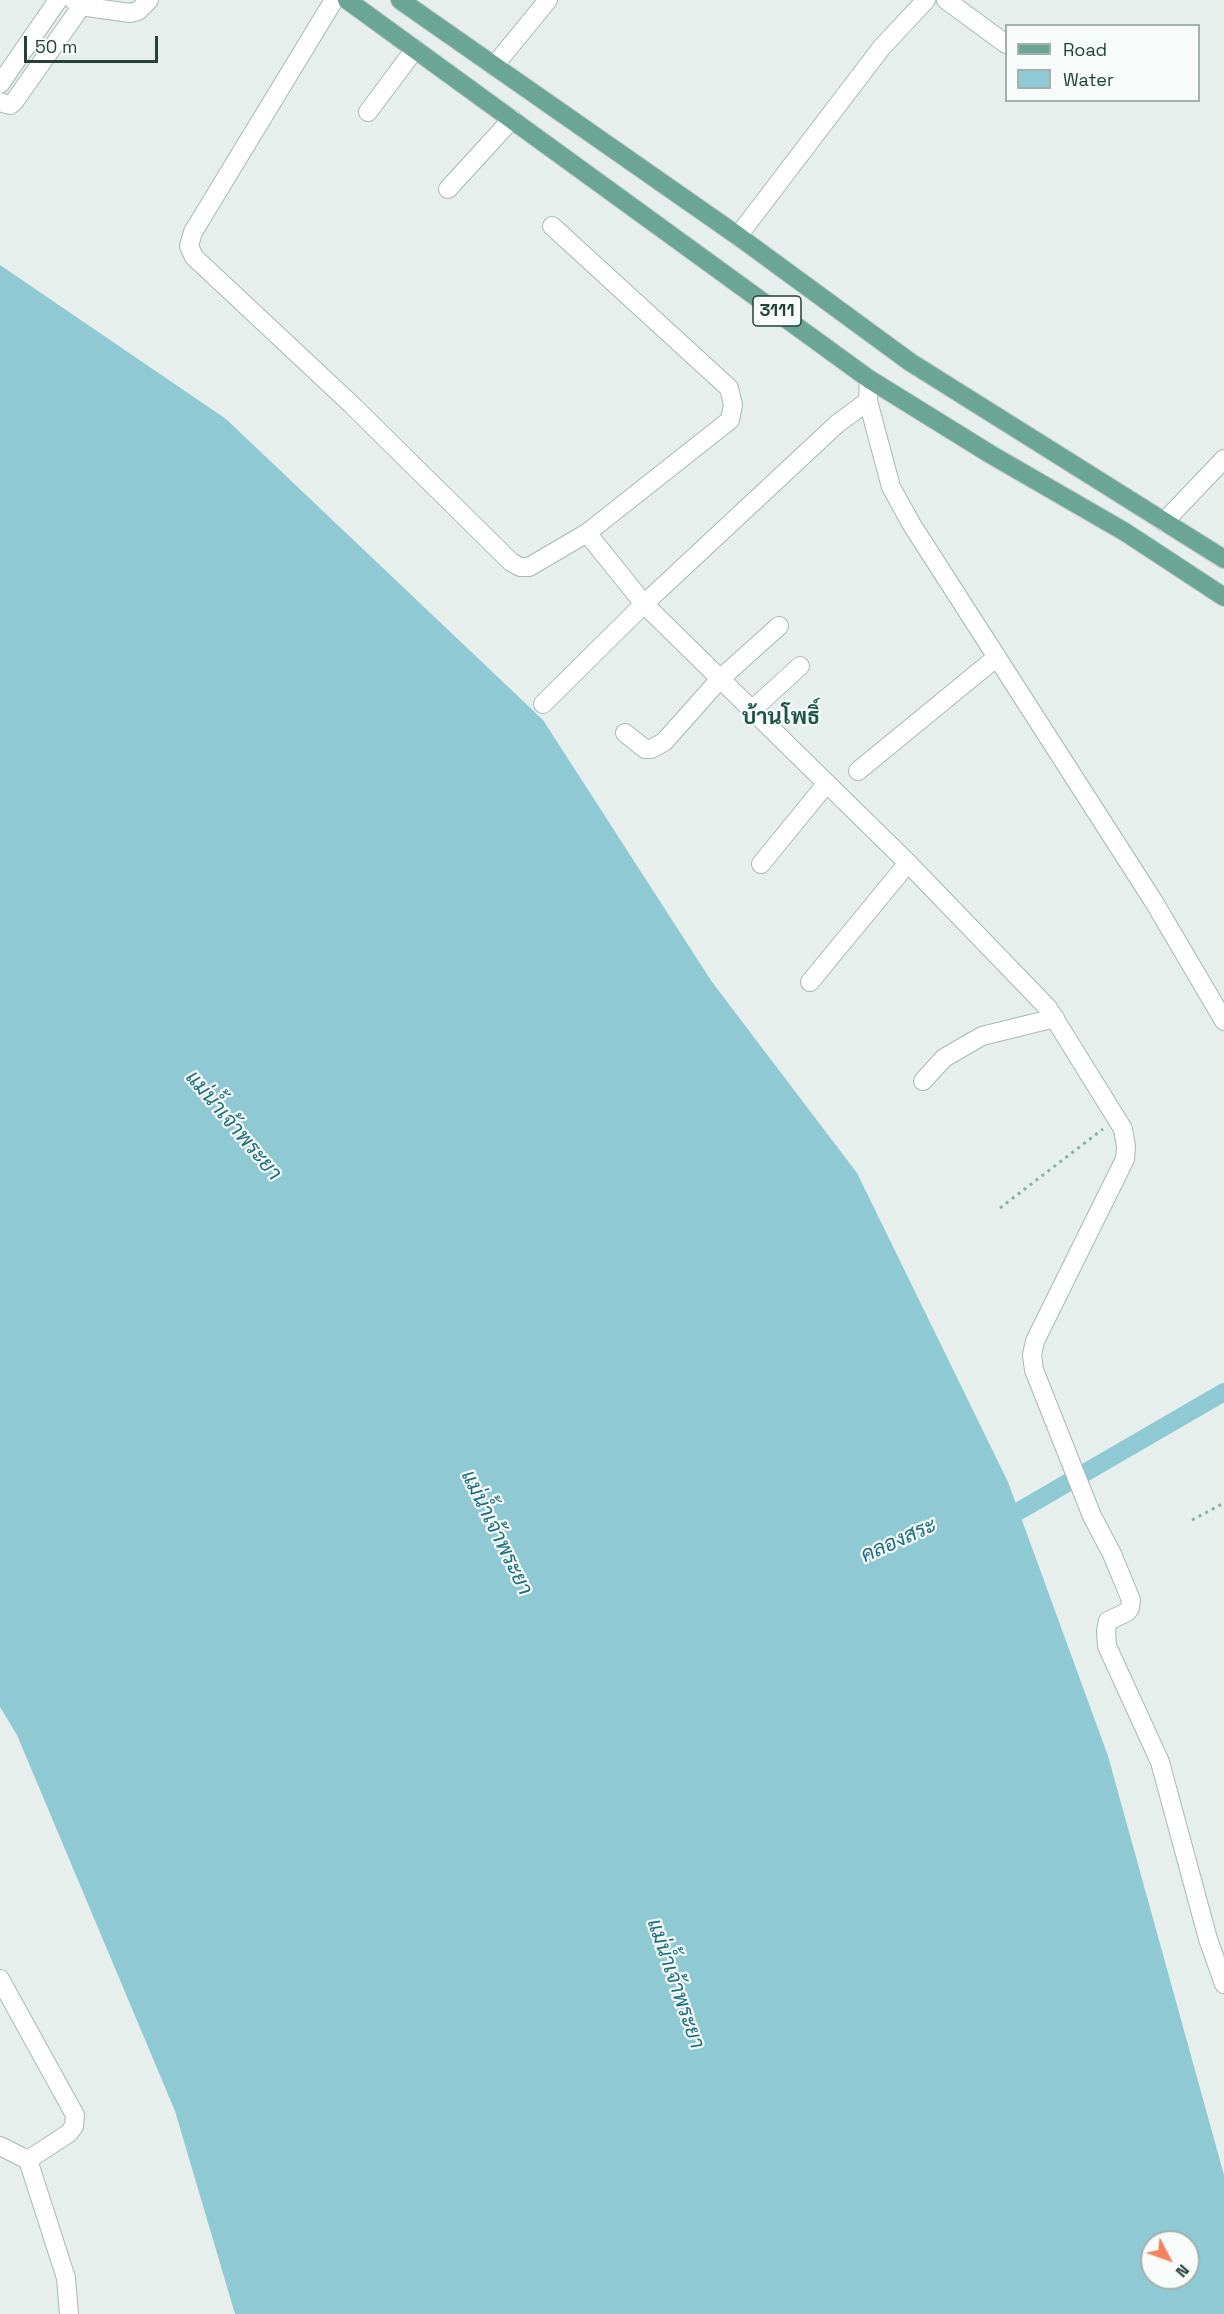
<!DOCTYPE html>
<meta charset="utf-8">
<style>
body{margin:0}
#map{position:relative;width:1224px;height:2314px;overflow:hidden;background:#e6efeb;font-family:"Space Grotesk",sans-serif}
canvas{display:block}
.legend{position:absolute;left:1005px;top:24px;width:195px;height:78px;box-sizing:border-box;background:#f7fbf9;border:2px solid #a3b1ad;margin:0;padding:8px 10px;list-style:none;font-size:18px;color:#24423a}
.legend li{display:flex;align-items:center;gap:12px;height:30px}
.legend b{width:30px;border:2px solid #a3b1ad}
.north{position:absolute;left:1140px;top:2230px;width:60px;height:60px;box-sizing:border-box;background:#f7fbf9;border:2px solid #a3b1ad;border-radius:50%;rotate:131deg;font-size:16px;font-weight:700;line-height:24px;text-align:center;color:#24423a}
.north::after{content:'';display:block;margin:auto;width:21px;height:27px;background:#f4845f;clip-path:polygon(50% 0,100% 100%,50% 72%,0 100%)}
.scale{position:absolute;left:24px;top:36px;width:134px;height:27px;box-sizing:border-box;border:3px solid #24423a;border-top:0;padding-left:8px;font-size:18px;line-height:21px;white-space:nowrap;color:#24423a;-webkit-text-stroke:4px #f7fbf9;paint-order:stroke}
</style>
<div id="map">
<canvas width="1224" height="2314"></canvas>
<ul class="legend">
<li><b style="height:8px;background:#6aa596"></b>Road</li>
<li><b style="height:16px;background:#8ec9d4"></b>Water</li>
</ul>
<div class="north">N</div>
<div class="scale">50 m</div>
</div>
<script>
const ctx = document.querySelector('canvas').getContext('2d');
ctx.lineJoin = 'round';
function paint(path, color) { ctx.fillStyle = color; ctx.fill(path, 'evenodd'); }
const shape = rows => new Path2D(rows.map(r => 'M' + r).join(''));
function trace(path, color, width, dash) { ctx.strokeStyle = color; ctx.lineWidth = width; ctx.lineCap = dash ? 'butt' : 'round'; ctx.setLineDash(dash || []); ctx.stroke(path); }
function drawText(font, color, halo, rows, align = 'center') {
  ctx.font = font + ' "Space Grotesk",Sarabun,sans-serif'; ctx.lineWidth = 4.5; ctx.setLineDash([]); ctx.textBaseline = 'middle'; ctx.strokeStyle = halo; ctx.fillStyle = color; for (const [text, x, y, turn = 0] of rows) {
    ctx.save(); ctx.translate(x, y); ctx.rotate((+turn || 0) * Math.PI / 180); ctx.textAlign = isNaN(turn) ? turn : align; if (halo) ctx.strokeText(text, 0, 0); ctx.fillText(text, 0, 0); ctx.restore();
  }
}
paint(shape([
 [0,265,226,419,543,720,712,982,857,1173,1008,1482,1108,1756,1224,2175,1224,2314,235,2314,175,2111,17,1735,0,1707],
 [1152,2242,1188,2242,1188,2278,1152,2278]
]), '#8ec9d4');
trace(shape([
 [998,1520,1019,1511,1224,1392]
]), '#8ec9d4', 18);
const minor = shape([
 [73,0,80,6,130,13,138,11,149,0],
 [334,0,193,232,189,246,194,257,351,404,511,562,520,567,529,567,587,533,644,604,908,863,1048,1008,1123,1129,1126,1146,1125,1159,1035,1341,1032,1355,1034,1370,1092,1516,1112,1554,1131,1600,1130,1608,1127,1612,1108,1621,1106,1631,1107,1646,1160,1762,1208,1939,1224,1984],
 [946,0,1006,44],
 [494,66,548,0],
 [0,84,58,0],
 [0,102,10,105,14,102,78,11,81,0],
 [368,112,415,49],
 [448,189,512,119],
 [552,226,729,388,733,405,730,420,587,533],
 [738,236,882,47,926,0],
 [869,379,868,401,891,487,912,525,1154,902,1224,1021],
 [1164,522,1224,459],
 [543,704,644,604,837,424,868,401],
 [752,710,800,666],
 [625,733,645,749,651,749,664,742,720,679,779,626],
 [858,771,997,657],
 [761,864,827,783],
 [810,982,908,863],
 [923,1081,944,1058,982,1036,1055,1018],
 [0,1979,75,2115,74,2126,69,2133,28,2160,66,2278,69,2314],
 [0,2146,28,2160]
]);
const major = shape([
 [347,0,869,379,990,454,1125,532,1224,597],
 [400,0,738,236,910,362,1224,559]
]);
trace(minor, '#a8b8b2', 20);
trace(major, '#c2cac8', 20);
trace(shape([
 [1000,1208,1103,1129],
 [1192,1520,1224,1503]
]), '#86b3a5', 3, [3, 4.5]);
trace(minor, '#fff', 18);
trace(major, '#6aa596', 18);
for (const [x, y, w] of [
 [777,311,48]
]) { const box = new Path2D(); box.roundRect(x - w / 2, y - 15, w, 30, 4.5); ctx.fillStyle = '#f7fbf9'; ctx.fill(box); trace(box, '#24423a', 1.5); }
drawText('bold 18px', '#24423a', null, [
 ["3111",777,311]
]);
drawText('italic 21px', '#1c6f80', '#f7fbf9', [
 ["แม่น้ำเจ้าพระยา",233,1126,50],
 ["แม่น้ำเจ้าพระยา",496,1533,64],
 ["คลองสระ",899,1541,-24],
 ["แม่น้ำเจ้าพระยา",675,1984,71]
]);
drawText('bold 22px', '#1f5548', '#f7fbf9', [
 ["บ้านโพธิ์",781,718]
]);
</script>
